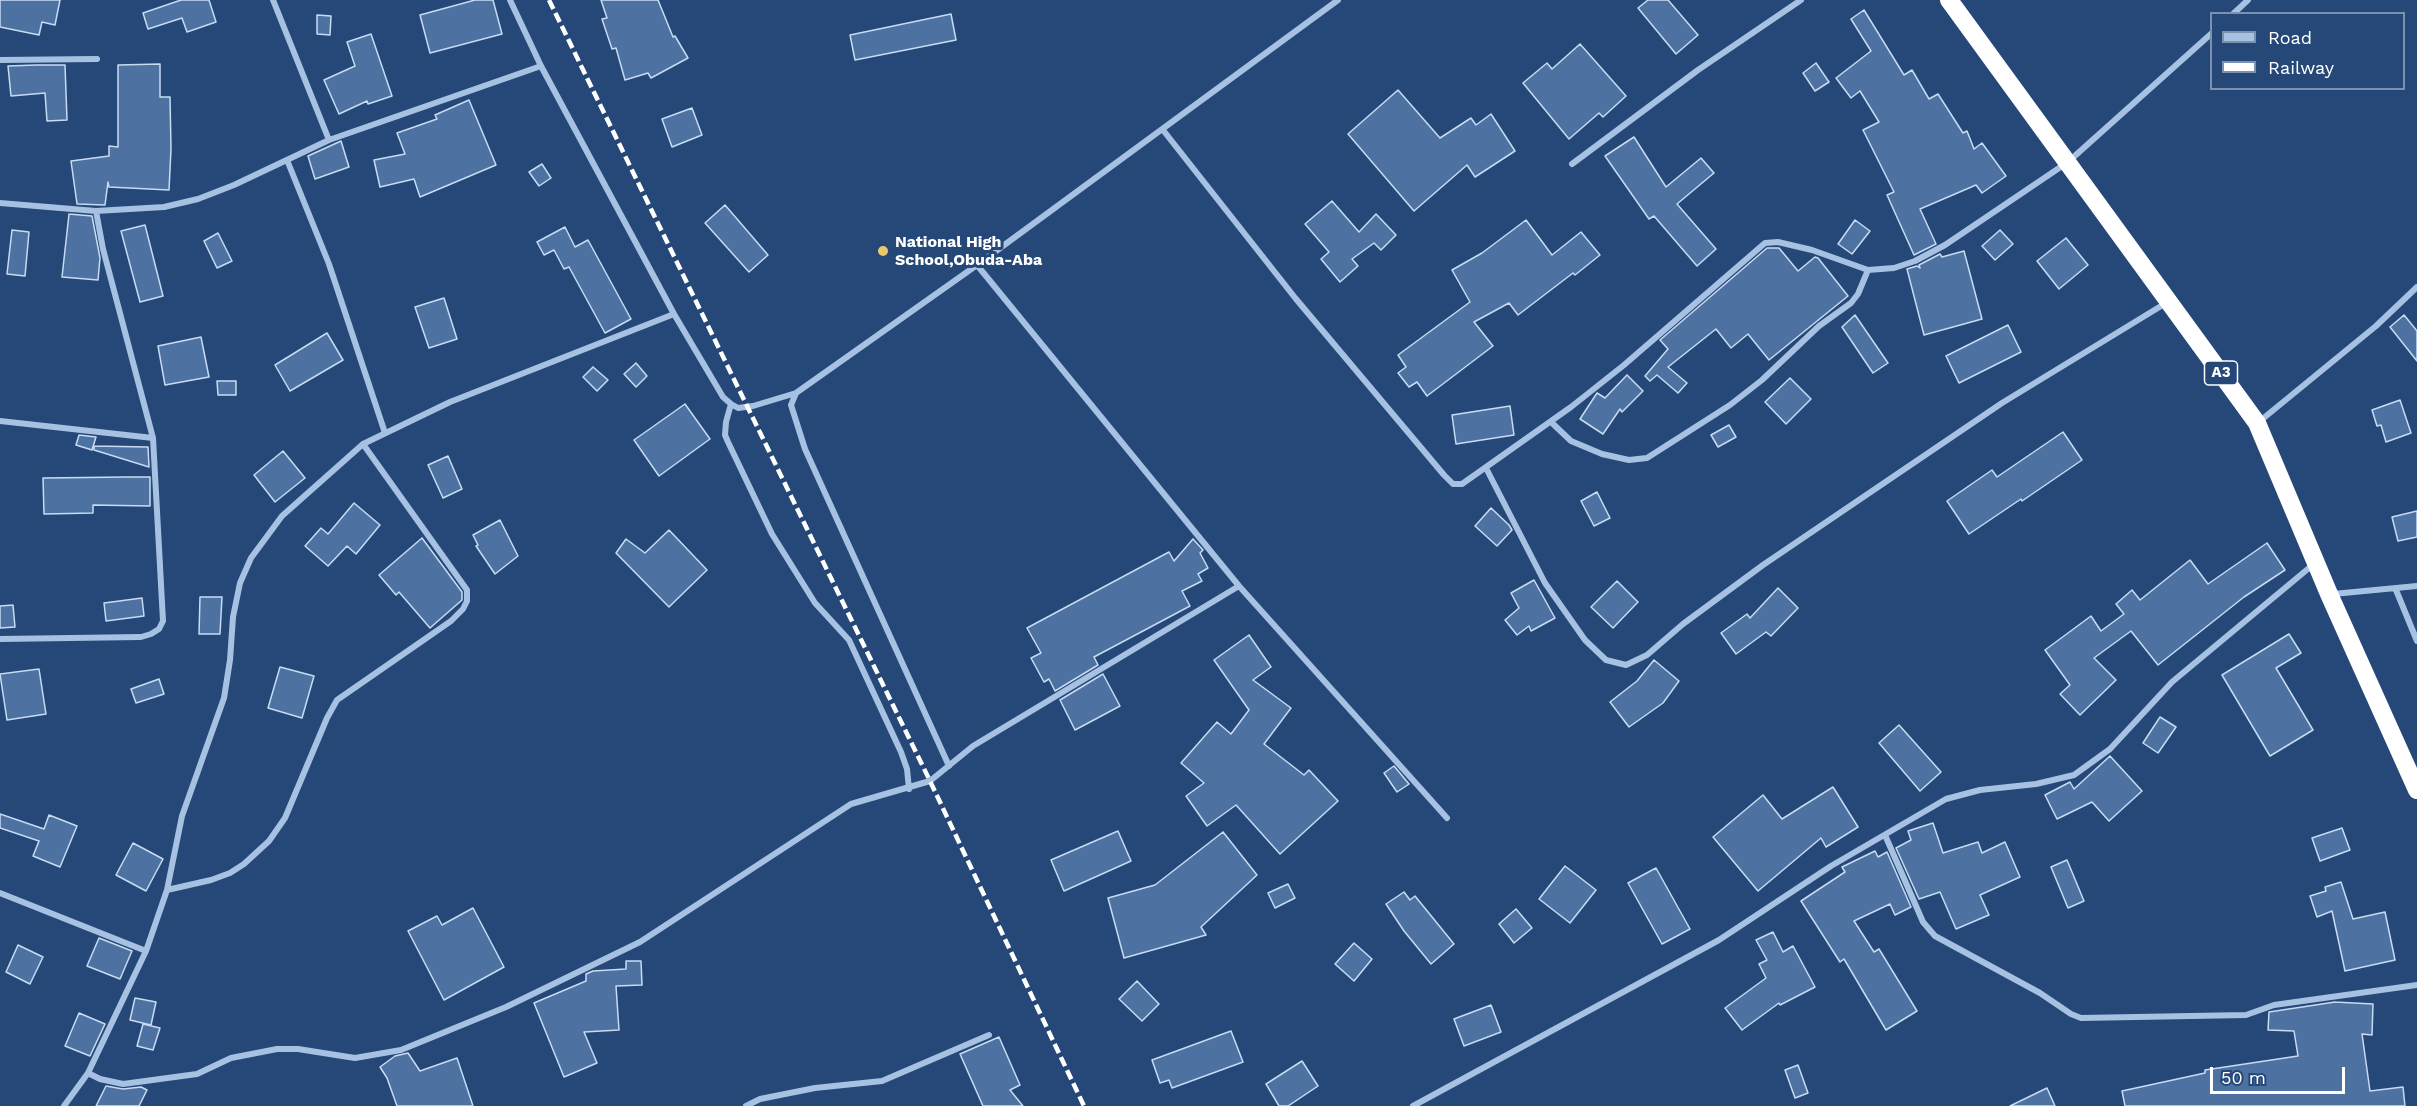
<!DOCTYPE html>
<style>
body{margin:0}
#map{position:relative;width:2417px;height:1106px;overflow:hidden;background:#254878;font-family:"Work Sans",sans-serif}
canvas{display:block}
.legend{position:absolute;left:2210px;top:12px;width:195px;height:78px;box-sizing:border-box;background:#254878;border:2px solid #7c91ae;margin:0;padding:8px 10px;list-style:none;font-size:18px;color:#fff}
.legend li{display:flex;align-items:center;gap:12px;height:30px}
.legend b{width:30px;border:2px solid #7c91ae}
.scale{position:absolute;left:2210px;top:1067px;width:135px;height:27px;box-sizing:border-box;border:3px solid #fff;border-top:0;padding-left:8px;font-size:18px;line-height:21px;white-space:nowrap;color:#fff;-webkit-text-stroke:4px #254878;paint-order:stroke}
</style>
<div id="map">
<canvas width="2417" height="1106"></canvas>
<ul class="legend">
<li><b style="height:8px;background:#a7c1e3"></b>Road</li>
<li><b style="height:8px;background:#fff"></b>Railway</li>
</ul>
<div class="scale">50 m</div>
</div>
<script>
const ctx = document.querySelector('canvas').getContext('2d');
ctx.lineJoin = 'round';
function paint(path, color) { ctx.fillStyle = color; ctx.fill(path, 'evenodd'); }
const shape = rows => new Path2D(rows.map(r => 'M' + r).join(''));
function trace(path, color, width, dash) { ctx.strokeStyle = color; ctx.lineWidth = width; ctx.lineCap = dash ? 'butt' : 'round'; ctx.setLineDash(dash || []); ctx.stroke(path); }
function drawText(font, color, halo, rows, align = 'center') {
  ctx.font = font + ' "Work Sans",sans-serif'; ctx.lineWidth = 6; ctx.setLineDash([]); ctx.textBaseline = 'middle'; ctx.strokeStyle = halo; ctx.fillStyle = color; for (const [text, x, y, turn = 0] of rows) {
    ctx.save(); ctx.translate(x, y); ctx.rotate((+turn || 0) * Math.PI / 180); ctx.textAlign = isNaN(turn) ? turn : align; if (halo) ctx.strokeText(text, 0, 0); ctx.fillText(text, 0, 0); ctx.restore();
  }
}
const building = shape([
 [0,0,60,0,55,25,42,22,39,35,0,27,0,0],
 [181,0,209,0,216,22,187,32,182,18,148,29,143,13,181,0],
 [475,0,493,0,502,34,430,53,420,15,475,0],
 [601,0,658,0,673,37,675,36,688,58,651,78,648,73,625,80,616,48,612,49,602,19,607,18,601,0],
 [1648,0,1668,0,1698,35,1676,54,1638,8,1648,0],
 [1864,10,1904,75,1912,70,1929,99,1938,94,1963,133,1967,131,1974,149,1982,143,2006,176,1982,193,1976,185,1920,209,1936,244,1914,255,1887,195,1894,192,1863,130,1879,122,1860,91,1851,98,1836,78,1871,51,1851,19,1864,10],
 [951,14,956,40,855,60,850,35,951,14],
 [317,15,331,16,330,35,317,34,317,15],
 [371,34,392,96,368,104,367,101,339,114,324,80,355,66,347,42,371,34],
 [1580,44,1626,96,1603,117,1599,113,1569,139,1523,83,1547,63,1552,69,1580,44],
 [1816,63,1829,82,1815,91,1803,73,1816,63],
 [160,64,160,97,170,97,171,149,169,190,109,187,108,182,105,205,77,204,71,161,109,156,109,146,118,147,118,65,160,64],
 [36,65,65,65,67,120,47,121,45,93,11,96,8,66,36,65],
 [1398,90,1440,138,1471,118,1476,125,1491,114,1515,151,1475,177,1467,165,1414,211,1348,134,1398,90],
 [469,100,496,165,420,197,414,179,380,187,374,160,405,154,397,133,437,119,435,115,469,100],
 [692,108,702,135,672,147,662,119,692,108],
 [1634,137,1666,187,1701,158,1714,173,1677,204,1716,249,1697,266,1654,216,1649,219,1605,156,1634,137],
 [341,141,349,167,315,179,308,156,341,141],
 [542,164,551,178,539,186,529,172,542,164],
 [1332,201,1359,232,1376,214,1396,235,1381,250,1374,243,1352,259,1358,266,1340,282,1321,259,1329,252,1305,224,1332,201],
 [725,205,768,255,749,272,705,223,725,205],
 [69,214,92,216,100,258,98,280,62,277,69,214],
 [1526,220,1552,255,1581,232,1600,255,1575,275,1573,273,1518,315,1509,303,1474,322,1493,346,1427,396,1417,382,1409,387,1398,373,1406,367,1398,355,1470,302,1452,270,1482,253,1526,220],
 [1855,220,1870,231,1852,254,1838,244,1855,220],
 [145,225,163,296,140,302,121,231,145,225],
 [565,227,575,247,588,240,631,319,605,333,569,267,564,269,554,250,544,255,537,242,565,227],
 [12,230,29,232,25,276,7,274,12,230],
 [2000,230,2013,244,1995,260,1982,246,2000,230],
 [218,233,232,261,217,268,204,241,218,233],
 [2066,238,2088,265,2059,289,2037,261,2066,238],
 [1767,248,1779,248,1798,271,1815,257,1818,258,1848,296,1769,360,1748,334,1731,348,1716,329,1668,367,1687,383,1678,393,1657,375,1650,381,1645,376,1668,349,1660,340,1767,248],
 [1964,251,1982,319,1924,335,1907,269,1917,266,1920,268,1919,265,1940,254,1942,257,1964,251],
 [444,298,457,339,429,348,415,307,444,298],
 [1855,315,1888,363,1873,373,1842,327,1855,315],
 [2404,315,2417,331,2417,361,2390,327,2404,315],
 [2008,325,2021,352,1959,383,1946,356,2008,325],
 [327,333,343,360,290,391,275,365,327,333],
 [201,337,209,377,165,385,158,346,201,337],
 [636,363,647,376,636,387,624,374,636,363],
 [593,367,608,380,597,391,583,377,593,367],
 [1627,375,1643,391,1622,412,1620,409,1603,434,1580,419,1597,393,1605,398,1627,375],
 [1790,378,1811,399,1786,424,1765,402,1790,378],
 [217,381,236,381,236,395,218,395,217,381],
 [2400,400,2411,433,2386,442,2381,425,2377,426,2372,410,2400,400],
 [685,404,710,439,659,476,634,440,685,404],
 [1510,406,1514,435,1456,444,1452,415,1510,406],
 [1729,425,1736,437,1718,447,1711,435,1729,425],
 [2063,432,2082,460,2022,501,2021,499,1969,534,1947,501,1992,470,1997,477,2063,432],
 [79,435,96,437,92,450,76,445,79,435],
 [94,446,148,447,149,467,94,450,94,446],
 [283,451,305,478,275,502,254,475,283,451],
 [448,456,462,489,443,498,428,465,448,456],
 [126,477,150,477,150,506,93,505,93,513,44,514,43,478,126,477],
 [1597,492,1610,518,1594,526,1581,501,1597,492],
 [354,503,380,525,356,554,347,546,328,566,305,546,321,528,328,534,354,503],
 [1491,508,1509,525,1512,530,1497,546,1475,526,1491,508],
 [2417,511,2417,537,2398,541,2392,517,2417,511],
 [500,520,518,556,495,574,476,546,478,545,473,535,500,520],
 [669,530,707,570,669,607,616,553,626,539,645,553,669,530],
 [422,538,462,592,462,600,430,628,399,592,396,595,379,575,422,538],
 [1193,539,1203,550,1200,553,1208,568,1198,574,1202,581,1182,591,1190,606,1094,657,1098,665,1055,691,1049,679,1044,682,1031,658,1041,653,1027,628,1169,552,1174,561,1193,539],
 [2267,543,2285,570,2244,597,2158,665,2131,631,2094,658,2116,680,2080,715,2060,694,2070,685,2045,650,2091,616,2101,631,2124,614,2116,604,2132,590,2140,600,2190,560,2208,584,2267,543],
 [1534,580,1555,618,1531,631,1529,626,1517,635,1505,620,1519,608,1511,593,1534,580],
 [1617,581,1638,602,1613,628,1591,607,1617,581],
 [1778,588,1798,608,1771,636,1766,632,1736,654,1721,633,1747,614,1750,618,1778,588],
 [200,597,222,597,220,634,199,634,200,597],
 [142,598,144,616,106,621,104,603,142,598],
 [13,605,15,627,0,628,0,606,13,605],
 [2289,634,2301,653,2276,668,2313,730,2270,756,2222,675,2289,634],
 [1249,635,1271,667,1253,680,1291,708,1264,744,1304,775,1309,770,1338,801,1280,854,1236,805,1207,826,1186,796,1204,783,1181,763,1217,722,1231,734,1249,710,1214,660,1249,635],
 [1654,660,1679,681,1663,703,1629,727,1610,702,1637,681,1654,660],
 [280,667,314,676,302,718,268,708,280,667],
 [39,669,46,714,7,720,0,674,39,669],
 [1103,674,1120,706,1075,730,1060,700,1103,674],
 [159,679,164,694,136,703,131,689,159,679],
 [2160,717,2176,727,2158,753,2143,743,2160,717],
 [1899,725,1941,772,1920,791,1879,743,1899,725],
 [2110,756,2142,791,2109,821,2092,802,2057,819,2045,795,2070,782,2074,789,2110,756],
 [1394,766,1409,784,1397,792,1384,773,1394,766],
 [1833,787,1858,827,1826,847,1821,838,1758,891,1713,837,1763,795,1782,819,1833,787],
 [0,814,44,829,49,815,77,826,60,867,33,856,39,841,0,828,0,814],
 [1933,823,1943,853,1978,842,1982,853,2005,842,2020,877,1980,895,1989,915,1956,929,1940,892,1919,899,1896,848,1911,840,1908,831,1933,823],
 [2342,828,2350,850,2320,861,2312,838,2342,828],
 [1118,831,1131,861,1064,891,1051,860,1118,831],
 [1223,832,1257,875,1201,927,1206,935,1124,958,1108,898,1155,885,1223,832],
 [133,843,163,859,146,891,116,875,133,843],
 [1875,851,1878,857,1887,852,1911,907,1895,915,1890,904,1854,921,1874,952,1879,949,1917,1011,1886,1030,1844,959,1840,962,1801,901,1845,872,1842,867,1875,851],
 [2067,860,2084,901,2068,908,2051,867,2067,860],
 [1565,866,1596,890,1570,923,1539,899,1565,866],
 [1656,868,1690,929,1662,944,1628,883,1656,868],
 [2341,882,2353,919,2385,912,2395,960,2345,971,2332,911,2317,917,2310,896,2326,891,2325,887,2341,882],
 [1288,884,1295,898,1275,908,1268,893,1288,884],
 [1404,892,1410,900,1415,896,1454,944,1431,964,1404,931,1386,904,1404,892],
 [473,908,504,967,444,1000,408,931,437,916,442,925,473,908],
 [1516,909,1532,928,1514,943,1499,924,1516,909],
 [1773,932,1783,952,1793,946,1815,987,1780,1005,1779,1003,1742,1030,1725,1008,1766,978,1759,964,1767,960,1756,940,1773,932],
 [99,938,132,951,120,979,87,966,99,938],
 [1354,943,1372,959,1354,981,1335,964,1354,943],
 [18,945,43,957,30,984,6,972,18,945],
 [626,961,641,961,642,985,616,986,619,1030,584,1032,597,1063,564,1077,534,1003,586,981,586,974,593,971,626,969,626,961],
 [1137,981,1159,1004,1142,1021,1119,999,1137,981],
 [135,998,156,1002,151,1025,130,1020,135,998],
 [2335,1002,2373,1004,2372,1035,2362,1034,2370,1091,2403,1087,2405,1106,2125,1106,2122,1091,2205,1073,2205,1070,2298,1056,2294,1031,2268,1030,2269,1012,2335,1002],
 [1491,1005,1501,1032,1464,1046,1454,1019,1491,1005],
 [79,1013,105,1024,90,1056,65,1046,79,1013],
 [143,1024,160,1028,153,1050,137,1046,143,1024],
 [1231,1031,1243,1062,1172,1088,1169,1080,1160,1083,1152,1060,1231,1031],
 [999,1037,1020,1085,1010,1090,1023,1106,983,1106,960,1054,999,1037],
 [408,1053,420,1071,457,1058,473,1106,397,1106,387,1078,380,1067,395,1056,408,1053],
 [1302,1061,1318,1086,1288,1106,1279,1106,1266,1084,1302,1061],
 [1798,1065,1808,1093,1795,1098,1785,1070,1798,1065],
 [106,1086,123,1089,141,1087,147,1090,139,1106,96,1106,106,1086],
 [2047,1088,2055,1106,2010,1106,2047,1088]
]);
paint(building, '#4d72a1');
trace(building, '#c9dbf3', 1.5);
trace(shape([
 [273,0,329,140],
 [510,0,541,66,674,314],
 [2233,14,2248,0],
 [0,60,97,59],
 [1163,130,1296,299,1444,475,1453,484,1462,484,1571,407,1624,365,1765,243,1778,242,1812,250,1868,270,1894,268,1915,261,1945,245,2068,162,2212,33],
 [287,160,329,264,385,433],
 [1572,164,1698,70,1801,0],
 [0,203,96,211,103,249,153,438,163,621,159,629,151,634,141,637,0,639],
 [96,211,164,207,198,199,234,185,329,140,541,66],
 [977,265,1239,586,1447,818],
 [796,393,791,405,805,449,949,766],
 [731,404,726,422,725,435,728,442,772,534,815,603,849,640,901,752,907,769,909,789],
 [0,421,153,438],
 [2260,421,2376,326,2417,287],
 [1551,422,1571,441,1602,454,1629,460,1647,458,1730,405,1762,380,1819,326,1851,303,1858,294,1868,270],
 [1486,468,1545,583,1585,640,1606,660,1626,665,1647,655,1683,624,1763,565,2002,403,2166,303],
 [2396,590,2417,641],
 [2333,594,2417,586],
 [1885,835,1923,922,1935,936,2040,993,2071,1014,2081,1018,2246,1015,2274,1005,2417,985],
 [167,890,211,880,230,873,244,864,269,841,285,818,327,718,337,700,451,621,463,609,467,601,467,590,363,444],
 [0,893,146,951],
 [88,1073,100,1079,123,1084,197,1074,231,1058,277,1049,298,1049,355,1058,401,1050,506,1007,640,942,851,804,930,781,973,746,1239,586],
 [64,1106,88,1073,146,951,167,890,182,816,224,698,230,660,233,617,240,583,251,558,282,516,363,444,450,402,674,314,723,397,731,404,738,408,753,406,796,393,977,265,1338,0],
 [746,1106,760,1099,815,1088,882,1081,989,1035],
 [1413,1106,1719,940,1831,866,1946,799,1980,790,2036,784,2074,775,2110,749,2172,682,2315,563]
]), '#a7c1e3', 6);
trace(shape([
 [1949,0,2257,423,2329,594,2417,790]
]), '#fff', 18);
trace(shape([
 [549,0,930,781,1084,1106]
]), '#fff', 4.5, [10, 4.5]);
for (const [x, y, r, color] of [
 [883,251,6,"#ecc86b"]
]) { const dot = new Path2D(); dot.arc(x, y, r, 0, 2 * Math.PI); ctx.fillStyle = color; ctx.fill(dot); trace(dot, '#254878', 2); }
for (const [x, y, w] of [
 [2221,373,33]
]) { const box = new Path2D(); box.roundRect(x - w / 2, y - 12, w, 24, 4.5); ctx.fillStyle = '#254878'; ctx.fill(box); trace(box, '#fff', 1.5); }
drawText('bold 15px', '#fff', null, [
 ["A3",2221,373]
]);
drawText('bold 16px', '#fff', '#254878', [
 ["National High",895,242],
 ["School,Obuda-Aba",895,260]
], 'left');
</script>
